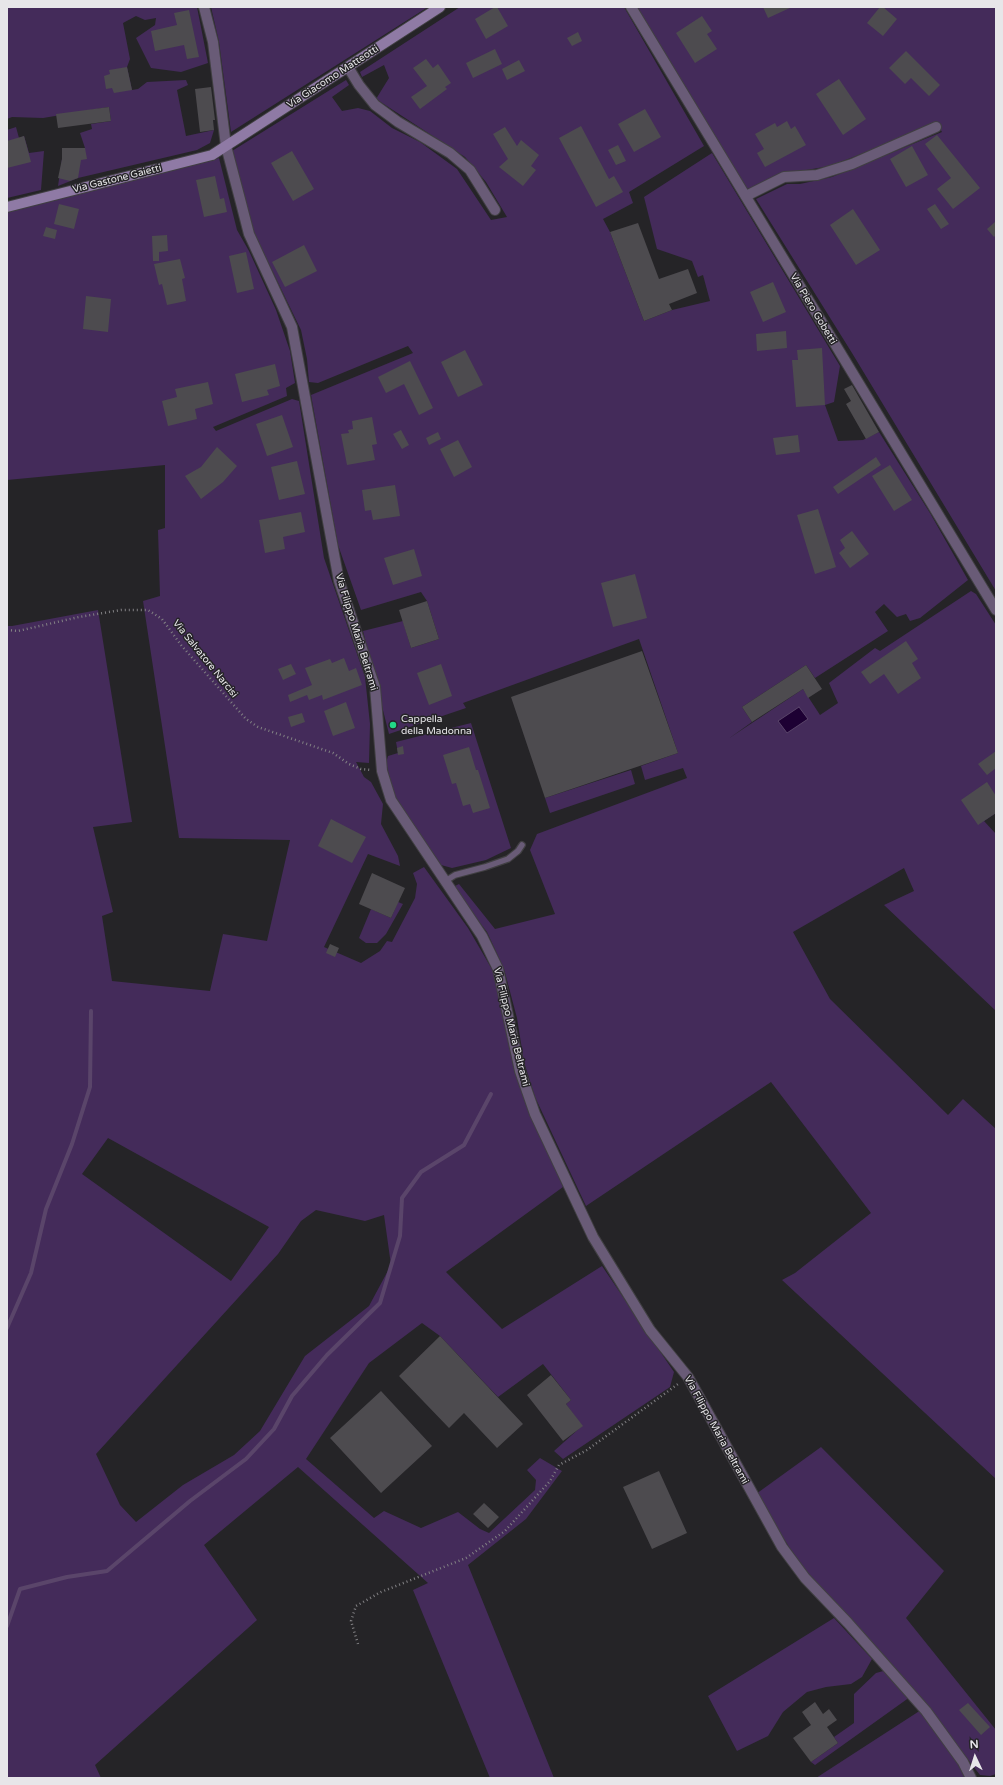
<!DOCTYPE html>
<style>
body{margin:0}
#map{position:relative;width:1003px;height:1785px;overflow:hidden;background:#252427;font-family:"Varela Round",sans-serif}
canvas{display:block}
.frame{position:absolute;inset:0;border:8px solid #e7e6e9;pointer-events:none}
.north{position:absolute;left:955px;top:1737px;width:40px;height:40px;-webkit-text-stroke:3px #252427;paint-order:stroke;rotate:356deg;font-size:11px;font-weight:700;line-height:16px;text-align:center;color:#e7e6e9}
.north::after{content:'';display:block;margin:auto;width:14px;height:18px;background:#e7e6e9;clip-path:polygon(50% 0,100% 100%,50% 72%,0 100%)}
</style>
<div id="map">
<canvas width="1003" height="1785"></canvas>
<div class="frame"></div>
<div class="north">N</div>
</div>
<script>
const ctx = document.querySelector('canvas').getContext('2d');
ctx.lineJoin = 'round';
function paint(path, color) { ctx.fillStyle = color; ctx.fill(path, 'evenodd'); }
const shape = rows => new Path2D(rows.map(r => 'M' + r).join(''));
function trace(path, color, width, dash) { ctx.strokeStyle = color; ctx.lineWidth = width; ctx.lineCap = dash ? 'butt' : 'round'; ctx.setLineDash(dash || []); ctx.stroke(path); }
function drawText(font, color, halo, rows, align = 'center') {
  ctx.font = font + ' "Varela Round",sans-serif'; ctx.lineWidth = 3; ctx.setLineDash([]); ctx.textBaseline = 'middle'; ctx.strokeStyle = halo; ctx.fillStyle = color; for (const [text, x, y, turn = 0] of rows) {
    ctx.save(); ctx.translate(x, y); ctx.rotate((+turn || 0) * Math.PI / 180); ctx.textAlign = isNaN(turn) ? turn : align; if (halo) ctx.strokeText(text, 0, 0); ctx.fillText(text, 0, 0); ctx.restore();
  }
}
paint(shape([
 [7,7,197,7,208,63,181,72,151,68,136,38,155,25,156,18,145,20,136,16,123,23,130,59,127,67,132,90,138,89,147,82,186,80,188,85,177,90,186,136,214,130,210,143,197,150,78,178,58,186,62,159,62,148,85,148,80,133,92,129,91,124,111,121,109,107,43,118,12,117,7,119],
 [211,7,428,7,231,132,219,42],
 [460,7,624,7,704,146,629,192,633,203,603,219,610,232,644,321,672,310,710,301,703,275,698,277,692,261,657,249,644,197,712,153,840,366,834,402,825,405,838,441,863,440,879,432,930,513,968,580,920,618,910,621,906,614,897,617,884,604,875,612,888,631,815,678,806,665,742,707,752,722,728,739,803,689,820,715,838,703,829,683,875,648,880,651,971,591,976,594,996,625,996,813,984,821,996,834,996,1011,884,905,914,891,904,868,793,932,830,999,948,1115,963,1099,996,1129,996,1479,782,1280,795,1273,871,1213,771,1082,586,1206,535,1097,524,1062,517,1018,504,969,487,932,462,900,455,886,459,884,495,929,555,914,530,850,537,834,687,778,683,768,645,780,641,766,678,753,639,639,463,703,466,708,389,734,363,631,403,621,411,648,439,639,427,601,421,592,361,610,338,545,311,395,413,353,408,346,318,383,309,382,307,359,301,330,250,225,232,151,346,80,349,85,332,97,342,111,358,108,370,111,392,128,420,142,457,169,491,220,507,217,486,182,465,157,376,99,389,78,384,65,362,77,360,72],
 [637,7,996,7,996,591,852,353,756,199,787,184,800,184,832,177,942,132,936,122,869,151,830,166,783,174,747,192],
 [16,127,19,138,24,136,29,153,44,151,41,190,7,198,7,130],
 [219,158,237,230,249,251,276,310,290,351,295,383,286,388,287,396,213,427,216,431,292,399,299,401,324,558,365,677,370,724,369,763,356,762,364,777,371,782,383,804,381,824,398,856,400,866,368,854,324,947,361,963,380,951,387,941,392,942,415,898,417,884,413,873,424,867,468,928,493,971,517,1078,563,1187,446,1272,502,1329,602,1266,674,1372,670,1387,563,1459,554,1451,582,1426,566,1404,571,1400,543,1364,498,1397,440,1336,422,1323,369,1363,306,1459,374,1518,384,1511,421,1528,458,1512,480,1529,489,1533,535,1490,536,1480,527,1470,540,1458,562,1471,526,1519,468,1565,554,1778,490,1778,413,1590,428,1583,298,1467,204,1545,257,1620,95,1765,101,1778,7,1778,7,626,12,626,98,610,132,822,93,827,113,912,102,916,112,981,210,991,223,934,267,941,290,840,179,838,143,601,160,596,158,530,165,528,165,465,7,480,7,212],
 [108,1138,269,1227,231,1281,82,1174],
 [316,1210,365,1221,384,1215,391,1265,369,1306,305,1356,260,1431,234,1455,183,1485,136,1522,120,1505,96,1454,278,1254,301,1221],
 [471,723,511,848,486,860,452,868,441,865,394,796,386,763,388,756,398,753,396,742],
 [631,770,635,784,550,813,545,798],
 [398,902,403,904,386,934,377,943,366,943,359,938,371,909,391,918],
 [821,1447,944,1571,906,1618,996,1730,996,1774,990,1776,980,1775,927,1707,810,1577,789,1547,756,1494],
 [834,1618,872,1659,862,1677,851,1684,826,1687,807,1692,783,1712,768,1736,737,1751,708,1696],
 [887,1670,910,1697,815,1765,811,1762,838,1743,834,1737,854,1723,854,1694,876,1673],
 [921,1710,965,1774,965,1778,816,1778]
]), '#442b5a');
const water = shape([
 [799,707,808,719,787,733,778,721,799,707]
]);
paint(water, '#1d0033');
trace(water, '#5a456a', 1);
trace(shape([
 [7,1328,31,1273,46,1209,72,1144,90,1087,91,1011],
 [7,1626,20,1589,67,1577,107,1571,190,1501,246,1459,274,1429,292,1396,327,1355,380,1303,400,1236,402,1198,421,1172,464,1145,491,1094]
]), '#5a456a', 4);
paint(shape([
 [495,7,497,7,508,26,486,39,475,19],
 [763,7,792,7,768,18],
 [880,7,883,7,897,19,883,36,867,23],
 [189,10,199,57,187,59,184,45,155,51,151,31,177,25,174,13],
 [702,16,712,31,707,34,717,49,695,63,676,33],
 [578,32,582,41,572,46,567,38],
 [495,49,502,64,473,78,466,63],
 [906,51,940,85,929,96,911,78,905,84,889,68],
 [426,59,433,68,438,64,451,83,445,87,447,89,420,109,411,97,427,86,413,68],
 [519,60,525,71,507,80,502,69],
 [127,67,132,90,114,93,112,88,106,89,104,76,110,74,109,70],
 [839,79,866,119,843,135,816,94],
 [211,87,215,120,213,120,214,130,200,132,195,89],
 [109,107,111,121,58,128,56,114],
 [645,109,661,137,634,152,618,124],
 [787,121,791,129,795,126,806,145,765,167,757,153,764,149,755,134,775,123,777,127],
 [581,126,609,179,614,176,623,192,596,207,559,138],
 [505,127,517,146,521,140,539,155,531,166,536,170,523,186,499,167,508,159,493,134],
 [937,135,980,188,953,209,937,189,951,178,925,144],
 [24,136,31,162,7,168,7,141],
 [618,145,626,161,616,165,608,150],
 [912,146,928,175,906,187,890,159],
 [62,148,85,148,87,159,81,160,78,178,70,181,58,178,62,159],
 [292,151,314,189,293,201,271,163],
 [215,176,220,199,224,198,227,212,204,217,196,180],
 [59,204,79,209,74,229,54,224],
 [935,204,949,224,941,229,927,209],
 [853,209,880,250,856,265,830,225],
 [995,222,996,235,994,237,987,229],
 [638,223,659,279,688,269,697,293,669,304,672,310,644,321,610,232],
 [46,227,57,230,55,239,43,236],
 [167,235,168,251,159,252,159,261,153,261,152,236],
 [304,245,317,271,285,287,272,262],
 [246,252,254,289,237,293,229,256],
 [180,259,185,278,182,279,186,301,167,305,162,284,159,285,154,264],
 [773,282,786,312,763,322,750,292],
 [86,296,111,299,108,332,83,329],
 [786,331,787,348,757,351,756,334],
 [822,348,825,405,796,407,792,360,798,360,797,350],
 [465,350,483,385,458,397,441,362],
 [410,361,433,408,419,415,404,384,386,393,378,377],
 [275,364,280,386,267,390,269,395,242,402,235,374],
 [208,382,213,404,195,409,197,419,168,426,162,401,177,397,175,389],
 [852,385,879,432,866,439,846,404,851,401,844,389],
 [282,415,293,447,267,456,256,424],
 [372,417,377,444,372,445,375,460,347,465,341,434,349,433,348,430,353,429,352,421],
 [401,430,409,445,402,449,393,434],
 [438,432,441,439,429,445,426,438],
 [798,435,800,452,776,455,773,438],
 [458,440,472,467,454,477,440,449],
 [217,447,237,466,223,482,201,499,185,476,201,467],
 [876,457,881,465,838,494,833,487],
 [297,461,305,494,279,500,271,467],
 [890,465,912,500,894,511,872,476],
 [395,485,400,516,373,520,371,510,365,511,362,490],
 [818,509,836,567,815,574,797,515],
 [301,512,305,532,283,537,285,549,265,553,259,520],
 [852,531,869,554,850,568,839,553,845,548,840,540],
 [414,549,422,576,393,585,384,558],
 [635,574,647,618,613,627,601,583],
 [427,601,439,639,411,648,399,610],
 [906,641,918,659,912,663,921,678,898,694,884,674,870,684,861,672],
 [642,651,678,753,545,798,511,697],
 [344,658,349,671,356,668,362,685,323,700,322,695,309,700,307,695,290,702,288,695,312,685,305,668,330,659,332,663],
 [291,664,296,674,283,680,278,669],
 [441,664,452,696,429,705,417,673],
 [806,665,822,689,808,698,803,689,752,722,742,707],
 [346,702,355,728,333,736,324,711],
 [302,713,305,722,291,727,288,717],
 [403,746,404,754,398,755,397,748],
 [469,747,476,770,478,770,490,808,473,813,470,804,463,806,456,783,452,784,443,755],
 [996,751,996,768,987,775,978,764],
 [987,782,996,796,996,813,978,825,961,800],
 [331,819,366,837,352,863,318,846],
 [372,873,405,888,391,918,359,904],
 [330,944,339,948,335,957,326,953],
 [440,1336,523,1424,497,1448,464,1413,449,1428,399,1376],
 [551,1375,571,1400,566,1404,583,1426,563,1441,527,1395],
 [381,1391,432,1446,381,1493,330,1438],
 [659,1471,687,1533,652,1549,623,1487],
 [484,1503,499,1517,488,1528,473,1514],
 [815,1702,823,1714,829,1709,837,1720,827,1727,838,1743,811,1762,793,1738,811,1725,802,1712],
 [968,1703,990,1727,981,1735,959,1710]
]), '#4d4b4f');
const service = shape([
 [444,882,455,875,485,867,508,859,518,851,522,845]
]);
const minor = shape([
 [204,7,213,42,226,146,241,203,249,234,292,327,339,581,375,687,382,771,391,800,482,936,498,969,520,1071,535,1114,593,1237,650,1330,688,1377,782,1547,805,1578,848,1623,926,1711,963,1762,971,1778],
 [348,67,359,85,375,105,398,122,450,153,470,170,495,210],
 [746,196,784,177,817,175,852,164,936,127]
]);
const tertiary = shape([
 [631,7,996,610]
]);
const secondary = shape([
 [7,207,212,155,440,7]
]);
trace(service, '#403f42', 8);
trace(minor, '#403f42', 12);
trace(tertiary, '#403f42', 12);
trace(secondary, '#403f42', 12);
trace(shape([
 [7,630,18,631,79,617,121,610,148,610,162,619,181,645,246,719,258,727,333,753,349,764,361,769,371,770],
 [358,1644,351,1621,356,1606,381,1592,466,1558,505,1531,550,1481,559,1465,587,1450,678,1384]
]), '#828184', 2.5, [1, 3]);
trace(service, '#695b77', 5.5);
trace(minor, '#695b77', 10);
trace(tertiary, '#695b77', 10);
trace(secondary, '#8f7aa5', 10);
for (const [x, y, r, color] of [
 [393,725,4,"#22d887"]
]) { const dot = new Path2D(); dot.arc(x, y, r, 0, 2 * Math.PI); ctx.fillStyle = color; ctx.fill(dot); trace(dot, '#252427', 1.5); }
drawText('10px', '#e7e6e9', '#252427', [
 ["Via Giacomo Matteotti",333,77,-33],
 ["Via Gastone Gaietti",117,179,-14],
 ["Via Piero Gobetti",813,309,59],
 ["Via Filippo Maria Beltrami",356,632,73],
 ["Via Salvatore Narcisi",205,659,51],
 ["Via Filippo Maria Beltrami",511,1027,76],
 ["Via Filippo Maria Beltrami",716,1430,61]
]);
drawText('10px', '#e7e6e9', '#252427', [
 ["Cappella",401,719],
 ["della Madonna",401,731]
], 'left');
</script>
